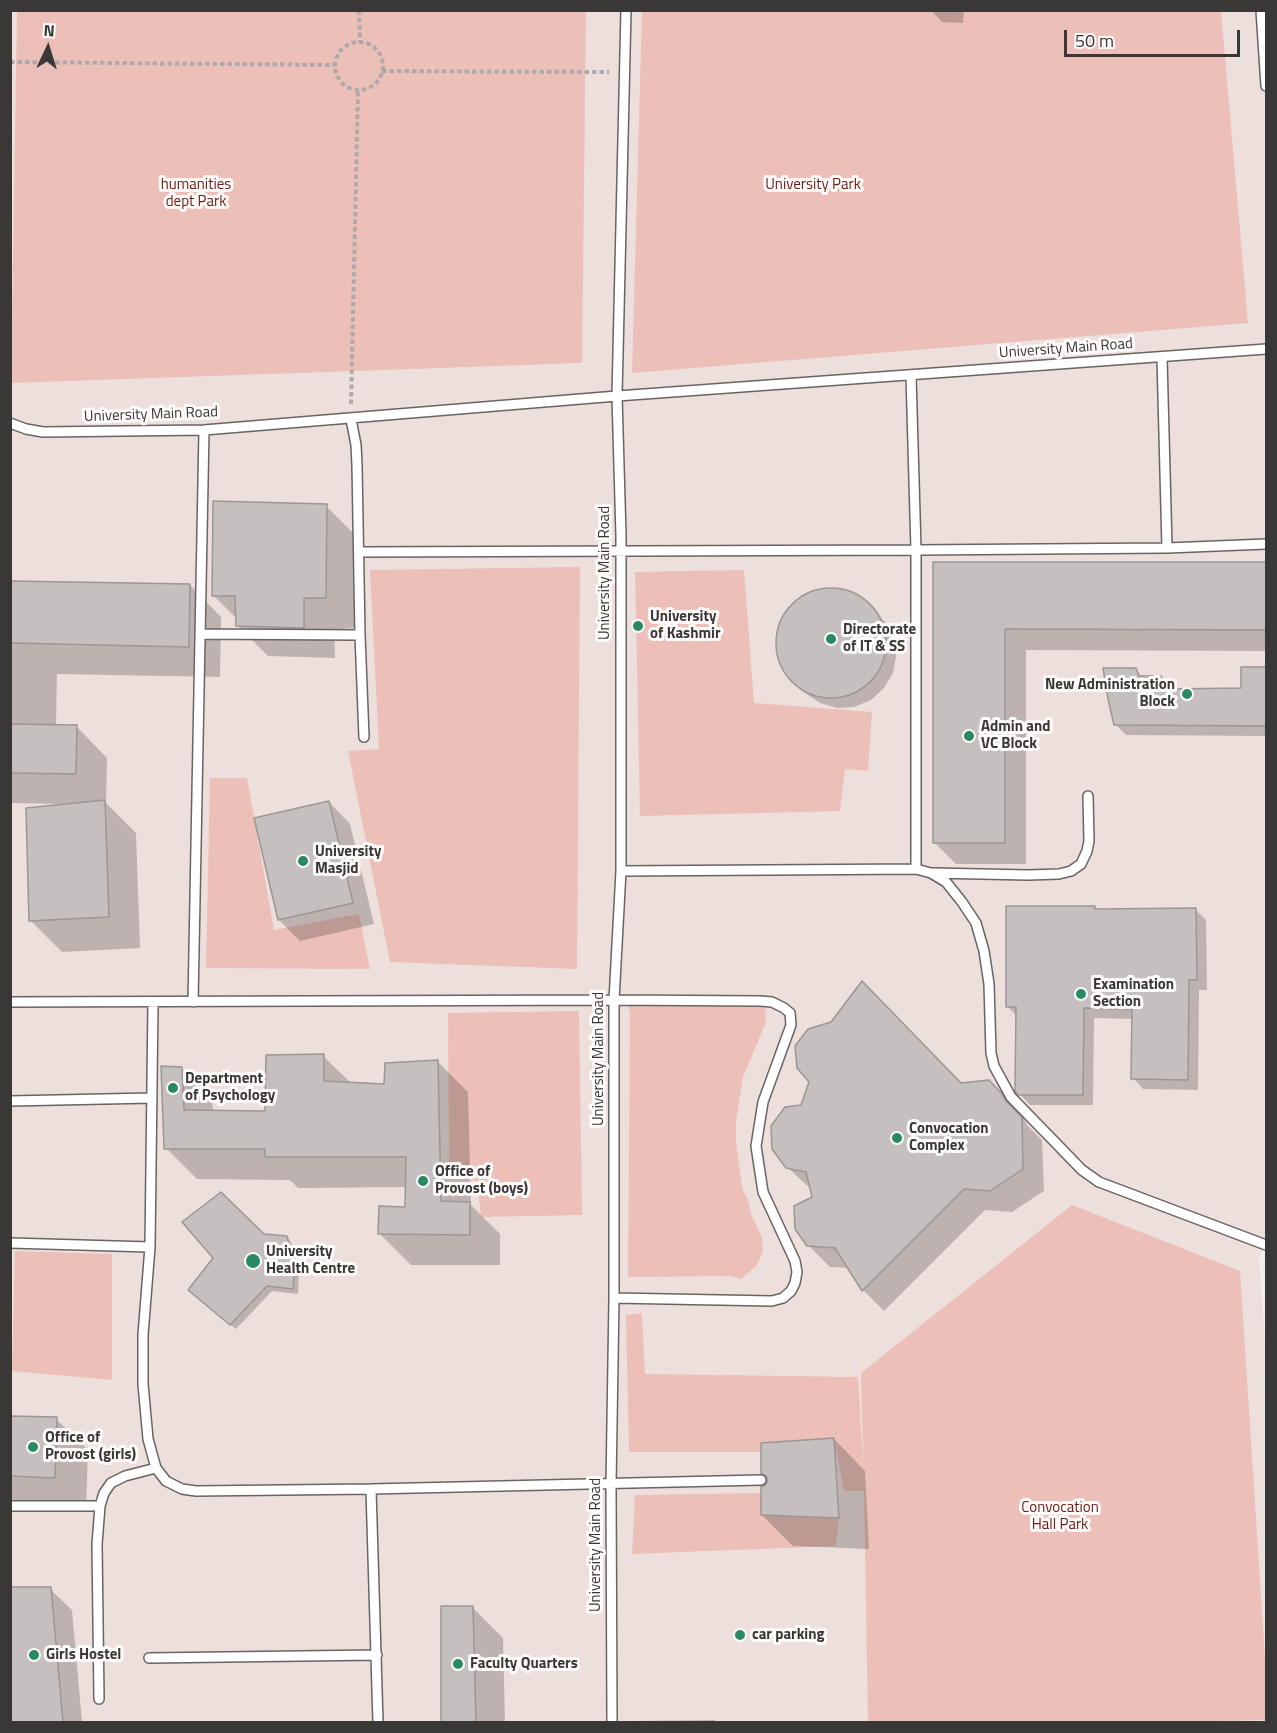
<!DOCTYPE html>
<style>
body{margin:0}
#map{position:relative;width:1277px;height:1733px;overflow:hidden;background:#f3edec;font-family:"Titillium Web",sans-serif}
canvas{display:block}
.frame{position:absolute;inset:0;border:12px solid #3a3837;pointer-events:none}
.north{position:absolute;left:18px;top:18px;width:60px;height:60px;-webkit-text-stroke:4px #fefbfa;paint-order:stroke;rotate:4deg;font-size:16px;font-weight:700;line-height:24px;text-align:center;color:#3a3837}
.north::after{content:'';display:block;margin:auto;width:21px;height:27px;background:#3a3837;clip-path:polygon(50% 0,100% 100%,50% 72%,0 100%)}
.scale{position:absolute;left:1064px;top:30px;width:176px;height:27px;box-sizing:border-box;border:3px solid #3a3837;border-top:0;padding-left:8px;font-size:18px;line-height:21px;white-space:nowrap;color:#3a3837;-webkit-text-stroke:4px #fefbfa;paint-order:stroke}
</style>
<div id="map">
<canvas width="1277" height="1733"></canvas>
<div class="frame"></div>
<div class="north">N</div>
<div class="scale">50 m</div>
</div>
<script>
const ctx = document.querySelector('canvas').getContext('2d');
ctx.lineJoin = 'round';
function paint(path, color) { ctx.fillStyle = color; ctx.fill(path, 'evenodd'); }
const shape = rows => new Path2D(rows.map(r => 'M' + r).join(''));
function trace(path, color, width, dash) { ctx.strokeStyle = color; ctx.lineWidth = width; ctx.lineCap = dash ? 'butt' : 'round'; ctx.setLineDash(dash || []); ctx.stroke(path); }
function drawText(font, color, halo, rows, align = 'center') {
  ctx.font = font + ' "Titillium Web",sans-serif'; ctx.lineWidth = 6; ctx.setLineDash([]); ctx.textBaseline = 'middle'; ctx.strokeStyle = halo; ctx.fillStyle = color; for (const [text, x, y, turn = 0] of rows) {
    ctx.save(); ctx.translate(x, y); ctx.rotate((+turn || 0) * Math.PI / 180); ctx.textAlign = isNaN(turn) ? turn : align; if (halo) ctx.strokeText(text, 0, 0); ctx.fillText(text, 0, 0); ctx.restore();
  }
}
paint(shape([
 [11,11,1266,11,1266,1242,1259,1258,1266,1357,1266,1722,11,1722]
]), '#eddfdc');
paint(shape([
 [17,11,586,11,582,363,11,383],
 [642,11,1221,11,1248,323,632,373],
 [580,567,577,969,390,962,348,751,379,749,370,570],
 [744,570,754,703,872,712,868,771,845,769,840,811,640,816,635,572],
 [210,778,247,778,274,930,359,914,370,969,206,968],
 [698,1003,760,1005,765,1009,766,1022,743,1077,736,1121,736,1141,742,1188,748,1200,751,1214,762,1237,763,1252,756,1266,741,1279,730,1276,628,1277,630,1013,628,1005],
 [579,1011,582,1215,481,1217,477,1181,449,1174,448,1013],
 [1072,1205,1240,1271,1266,1673,1266,1720,1170,1722,868,1722,864,1491,844,1491,834,1438,762,1443,761,1452,629,1452,626,1315,642,1313,645,1374,858,1377,863,1465,861,1373],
 [15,1251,112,1254,112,1380,12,1371],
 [761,1493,761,1515,839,1518,836,1546,632,1554,635,1495]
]), '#ecc0b8');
paint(shape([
 [931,10,964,10,963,23,942,22],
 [326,506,357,537,357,628,334,629,335,658,268,656,237,625,237,619,213,595],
 [935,564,1266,564,1266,651,1026,650,1026,864,956,864,935,843],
 [10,582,190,585,221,617,220,677,57,674,56,726,76,726,107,758,106,803,136,833,140,948,62,952,31,921,62,804,10,803],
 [827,590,845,591,861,599,885,622,894,638,896,656,893,673,884,688,871,700,854,707,837,708,820,703,805,693,783,668,778,651,778,633,784,617,795,603,810,594],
 [1266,668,1266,736,1126,735,1115,724,1135,670,1144,678,1160,678,1173,691,1243,689,1242,669],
 [329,802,350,824,374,924,300,941,279,920],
 [1094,908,1097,911,1195,909,1206,920,1207,990,1199,990,1198,1090,1143,1089,1133,1078,1133,1019,1094,1018,1093,1105,1030,1105,1018,1092,1018,1017,1008,1007],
 [323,1056,352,1084,386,1086,437,1061,468,1092,471,1205,500,1234,500,1265,411,1265,380,1234,407,1208,407,1187,298,1188,290,1180,197,1179,166,1148,181,1068,212,1099,213,1111,267,1112],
 [988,1082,1023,1117,1027,1125,1042,1140,1044,1191,1012,1212,985,1210,884,1311,863,1290,850,1268,830,1267,808,1245,813,1198,811,1189,787,1167,961,1085],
 [263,1236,286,1237,291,1242,299,1270,298,1294,272,1291,236,1329,195,1295],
 [10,1417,56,1419,88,1450,86,1509,10,1505],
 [834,1439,865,1471,869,1549,793,1546,762,1515,766,1487,769,1479,763,1473],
 [10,1589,50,1589,72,1610,82,1722,10,1722],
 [472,1607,503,1638,505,1722,443,1722,443,1608],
 [714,1720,716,1722,635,1721]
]), '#0003');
const building = shape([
 [213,501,327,504,326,598,304,598,304,628,236,626,235,596,212,596,213,501],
 [933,562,1266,562,1266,630,1005,629,1005,843,933,843,933,562],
 [10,581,190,584,189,647,10,643,10,581],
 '776 643a55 55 0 1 1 110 0a55 55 0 1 1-110 0Z',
 [1241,667,1266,667,1266,726,1114,725,1108,699,1103,668,1136,668,1139,676,1161,676,1168,689,1241,688,1241,667],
 [10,724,77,725,76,774,10,773,10,724],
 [105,800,109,917,29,921,26,808,105,800],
 [329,801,353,903,278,920,254,818,329,801],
 [1006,906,1095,906,1095,909,1196,908,1197,980,1189,980,1188,1080,1131,1079,1132,1009,1084,1008,1083,1095,1018,1095,1015,1091,1016,1007,1006,1007,1006,906],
 [862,981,961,1083,989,1080,1002,1094,1006,1101,1022,1117,1023,1169,990,1191,964,1189,862,1291,835,1248,807,1246,795,1229,794,1206,812,1197,806,1172,786,1168,772,1149,771,1126,785,1107,801,1105,809,1082,797,1068,795,1046,808,1029,831,1022,862,981],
 [324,1054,324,1081,384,1084,385,1063,438,1060,441,1201,470,1202,470,1235,378,1234,379,1206,405,1207,406,1157,265,1157,265,1149,164,1149,161,1066,182,1067,184,1110,265,1111,266,1055,324,1054],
 [221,1192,264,1234,287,1236,295,1264,293,1289,267,1286,230,1325,188,1290,213,1258,182,1222,221,1192],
 [10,1416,57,1417,55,1478,10,1476,10,1416],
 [834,1438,839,1518,761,1515,761,1487,765,1485,768,1480,766,1476,761,1473,761,1443,834,1438],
 [10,1587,51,1587,63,1722,10,1722,10,1587],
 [441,1606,473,1606,476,1722,441,1722,441,1606]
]);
paint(building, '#c5c0bf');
trace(building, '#9c9695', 1.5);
const lane = shape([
 [1261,10,1266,86],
 [1162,358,1167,548],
 [911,376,916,550,916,869],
 [351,419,356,445,357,465,360,635,364,737],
 [10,423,26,429,43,432,204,430,617,396,1266,349],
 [359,552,916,550,1167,548,1266,544],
 [201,634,360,635],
 [621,871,916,869,931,873,946,882,962,902,976,923,984,951,989,984,991,1053,994,1066,1011,1097,1082,1170,1099,1182,1266,1245],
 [933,873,1028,875,1059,874,1071,871,1081,864,1087,851,1089,841,1088,796],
 [10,1002,614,1000,760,1001,772,1002,784,1008,790,1013,791,1025,763,1102,756,1146,763,1192,795,1261,797,1272,795,1283,791,1291,783,1298,772,1301,614,1298],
 [193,1002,204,430],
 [153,1003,150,1247,143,1335,143,1384,148,1439,156,1468,166,1481,182,1489,196,1491,371,1489,761,1480],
 [10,1101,151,1098],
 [10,1243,150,1247],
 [371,1489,378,1722],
 [10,1506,100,1506],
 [149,1658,377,1655],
 [99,1699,97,1544,100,1506,104,1493,111,1483,125,1476,156,1468],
 [612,1722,611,1485,614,1298,614,1000,621,871,621,536,617,396,626,10]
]);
trace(lane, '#696463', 12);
trace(shape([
 [359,10,360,42],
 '335 66a24 24 0 1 1 48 0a24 24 0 1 1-48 0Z',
 [10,62,335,65],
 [382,71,609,72],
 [351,404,358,90]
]), '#afaaa9', 4, [4.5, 3]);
trace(lane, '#fff', 9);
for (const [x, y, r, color] of [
 [638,626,6,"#298961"],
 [831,639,6,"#298961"],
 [1187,694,6,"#298961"],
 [969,736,6,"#298961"],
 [303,861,6,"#298961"],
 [1081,994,6,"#298961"],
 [173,1088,6,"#298961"],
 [897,1138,6,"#298961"],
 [423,1181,6,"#298961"],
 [253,1261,8,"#298961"],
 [33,1447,6,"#298961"],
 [740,1635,6,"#298961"],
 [34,1655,6,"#298961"],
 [458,1664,6,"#298961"]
]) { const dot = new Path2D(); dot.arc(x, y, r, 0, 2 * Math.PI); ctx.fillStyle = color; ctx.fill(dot); trace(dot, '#fefbfa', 2); }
drawText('15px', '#6b1c12', '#fefbfa', [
 ["humanities",196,185],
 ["dept Park",196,202],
 ["University Park",813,185],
 ["Convocation",1060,1508],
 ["Hall Park",1060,1525]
]);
drawText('15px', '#3a3837', '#fefbfa', [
 ["University Main Road",1066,349,-4],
 ["University Main Road",151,415,-2],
 ["University Main Road",605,573,-90],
 ["University Main Road",599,1059,-90],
 ["University Main Road",596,1545,-90]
]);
drawText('bold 15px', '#3a3837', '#fefbfa', [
 ["University",650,617],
 ["of Kashmir",650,634],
 ["Directorate",843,630],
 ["of IT & SS",843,647],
 ["New Administration",1175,685,"right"],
 ["Block",1175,702,"right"],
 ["Admin and",981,727],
 ["VC Block",981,744],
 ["University",315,852],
 ["Masjid",315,869],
 ["Examination",1093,985],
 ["Section",1093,1002],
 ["Department",185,1079],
 ["of Psychology",185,1096],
 ["Convocation",909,1129],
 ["Complex",909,1146],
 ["Office of",435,1172],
 ["Provost (boys)",435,1189],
 ["University",266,1252],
 ["Health Centre",266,1269],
 ["Office of",45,1438],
 ["Provost (girls)",45,1455],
 ["car parking",752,1635],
 ["Girls Hostel",46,1655],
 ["Faculty Quarters",470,1664]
], 'left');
</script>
